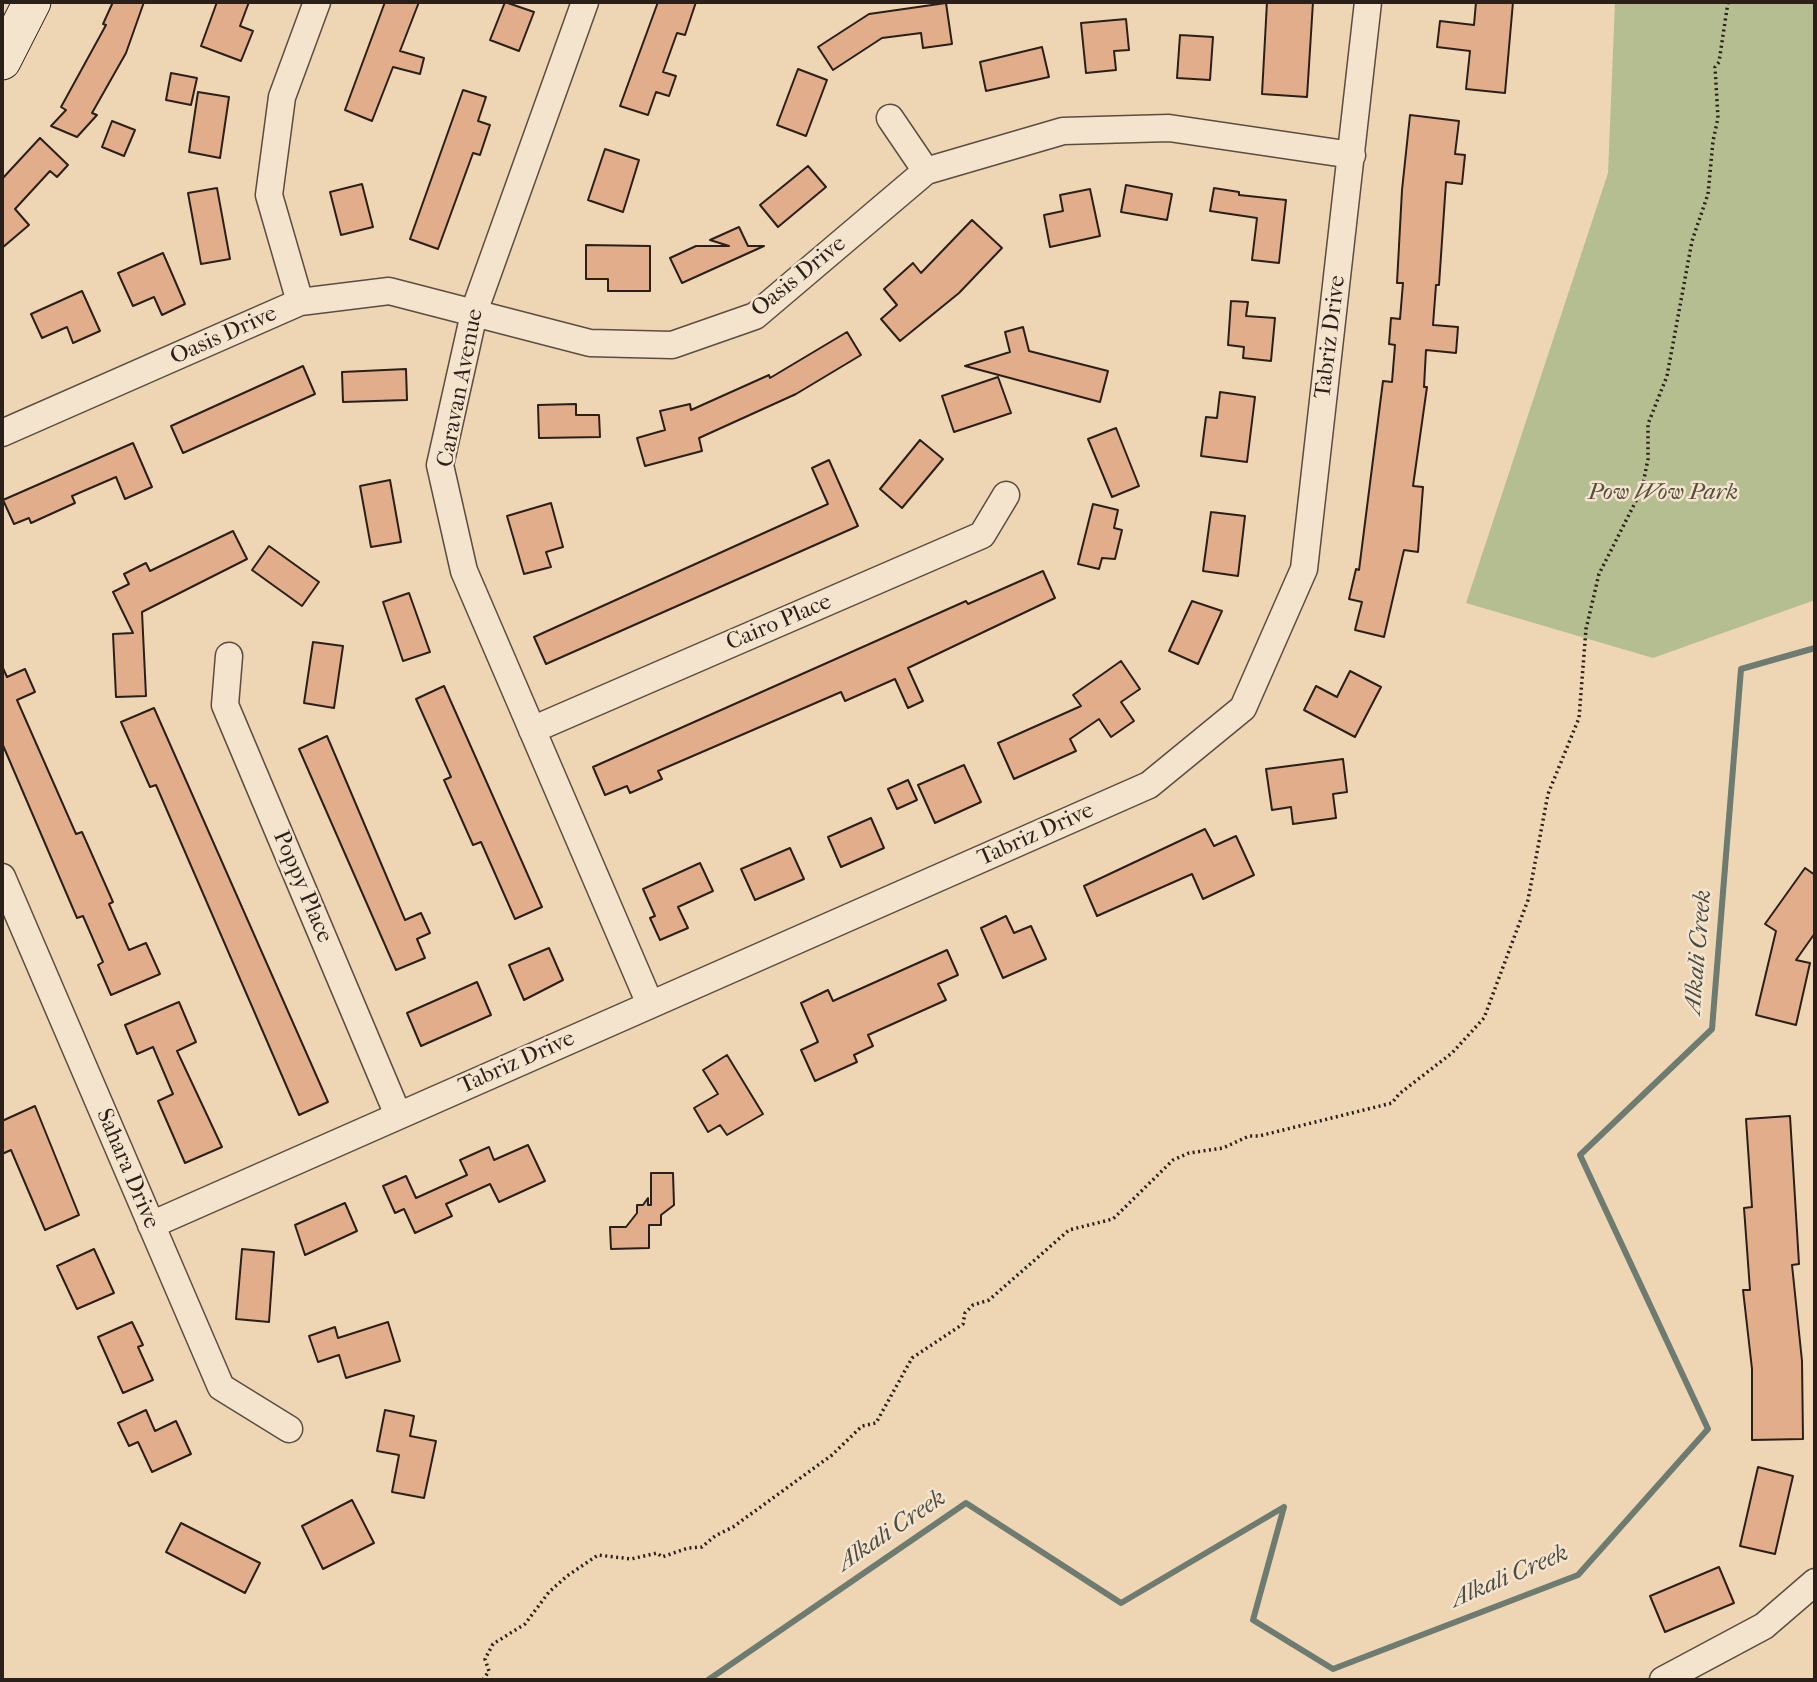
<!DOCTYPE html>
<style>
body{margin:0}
#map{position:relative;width:1817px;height:1682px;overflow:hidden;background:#eed6b4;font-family:"IM FELL French Canon",serif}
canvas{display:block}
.frame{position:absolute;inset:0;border:4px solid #2a1f19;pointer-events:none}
</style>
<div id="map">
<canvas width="1817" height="1682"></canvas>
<div class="frame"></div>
</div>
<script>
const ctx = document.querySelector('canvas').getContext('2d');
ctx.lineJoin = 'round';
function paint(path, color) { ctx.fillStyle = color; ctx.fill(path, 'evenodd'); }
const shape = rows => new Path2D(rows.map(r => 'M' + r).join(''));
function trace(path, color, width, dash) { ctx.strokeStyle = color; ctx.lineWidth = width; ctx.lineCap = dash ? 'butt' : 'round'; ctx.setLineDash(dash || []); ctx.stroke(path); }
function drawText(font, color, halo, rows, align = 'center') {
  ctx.font = font + ' "IM FELL French Canon",serif'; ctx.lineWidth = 5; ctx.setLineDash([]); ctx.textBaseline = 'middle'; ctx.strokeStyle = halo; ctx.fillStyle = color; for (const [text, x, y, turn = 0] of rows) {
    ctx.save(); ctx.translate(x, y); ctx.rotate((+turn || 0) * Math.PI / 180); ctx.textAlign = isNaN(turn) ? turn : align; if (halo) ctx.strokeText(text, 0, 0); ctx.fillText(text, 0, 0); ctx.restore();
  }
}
paint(shape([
 [1615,2,1815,2,1815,600,1653,658,1466,603,1608,173]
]), '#b5be90');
trace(shape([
 [708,1680,966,1503,1121,1603,1284,1507,1253,1620,1333,1669,1578,1575,1708,1429,1580,1155,1712,1029,1741,669,1815,648]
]), '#6d7b70', 6);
const building = shape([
 [113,2,144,2,126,53,92,113,97,115,77,137,51,126,66,110,61,107,106,25,103,24,113,2],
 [217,2,249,2,240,26,253,31,241,61,201,46,217,2],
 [385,2,419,2,400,51,424,58,420,74,393,67,372,121,345,110,385,2],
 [505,2,534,12,519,51,490,40,505,2],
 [658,2,696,2,685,35,677,33,663,72,676,76,669,96,656,92,648,115,620,106,658,2],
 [1267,2,1313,2,1307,97,1262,94,1267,2],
 [1476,2,1513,2,1505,93,1466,89,1470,51,1437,47,1440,21,1474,25,1476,2],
 [946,3,952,44,923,48,921,33,882,38,833,70,818,47,869,14,946,3],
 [1126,19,1129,50,1114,51,1116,70,1086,73,1081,23,1126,19],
 [1180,35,1213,37,1210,80,1177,78,1180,35],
 [1042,47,1049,77,986,91,980,62,1042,47],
 [798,69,827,80,806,136,777,125,798,69],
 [171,73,197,78,191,105,166,100,171,73],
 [463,90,486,97,478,121,490,125,480,155,473,153,438,249,410,239,463,90],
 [198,92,229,97,220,158,189,152,198,92],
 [1410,115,1459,121,1455,154,1465,155,1462,184,1446,182,1439,285,1436,285,1433,325,1458,327,1456,353,1426,350,1424,387,1427,387,1413,486,1423,487,1418,552,1404,550,1384,637,1355,630,1362,602,1349,599,1356,569,1359,570,1383,381,1392,382,1395,345,1389,344,1391,318,1400,319,1403,283,1397,283,1402,190,1410,115],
 [112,121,135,130,124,156,102,147,112,121],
 [40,138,68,165,57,177,50,171,15,209,29,225,2,248,2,179,40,138],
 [605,149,639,160,623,212,588,200,605,149],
 [808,166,826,187,778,227,760,205,808,166],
 [362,184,373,227,341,235,330,192,362,184],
 [1126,185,1172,194,1167,220,1121,212,1126,185],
 [217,188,230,259,201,264,188,193,217,188],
 [1214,188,1239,192,1239,195,1286,200,1279,263,1252,260,1257,218,1210,211,1214,188],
 [1090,189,1100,236,1050,247,1044,215,1063,211,1060,195,1090,189],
 [972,220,1002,248,959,293,900,341,881,319,897,305,884,289,913,263,921,273,972,220],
 [739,227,748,246,764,246,682,283,670,258,696,246,729,246,710,240,739,227],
 [586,245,650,246,650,291,608,291,608,279,586,279,586,245],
 [163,253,185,304,162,315,154,297,133,306,118,273,163,253],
 [82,291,100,331,73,343,67,327,42,338,31,314,82,291],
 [1231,301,1248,302,1246,316,1275,318,1271,361,1243,358,1244,347,1228,345,1231,301],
 [1023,327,1029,351,1108,371,1100,402,965,366,1010,352,1005,332,1023,327],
 [847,332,861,355,796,394,699,438,702,451,645,466,637,438,665,430,660,411,690,404,691,410,769,375,770,378,847,332],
 [303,366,315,394,183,453,171,426,303,366],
 [406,369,407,400,343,402,342,372,406,369],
 [998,377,1011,413,954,432,942,396,998,377],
 [1220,392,1255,397,1247,462,1201,456,1206,417,1217,418,1220,392],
 [576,404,576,415,599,415,600,437,539,438,538,405,576,404],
 [1116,428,1139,486,1112,497,1088,439,1116,428],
 [920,440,943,459,902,508,880,489,920,440],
 [133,443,152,487,125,499,116,477,72,496,75,503,31,523,29,518,14,524,3,500,133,443],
 [829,460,858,526,546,664,534,637,828,504,812,468,829,460],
 [390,480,401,542,371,547,360,486,390,480],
 [551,503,563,547,546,552,551,567,524,574,507,516,551,503],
 [1093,504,1118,510,1114,528,1122,530,1115,559,1102,558,1099,569,1078,564,1093,504],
 [1211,512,1245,516,1238,576,1203,571,1211,512],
 [233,531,247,559,142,612,146,696,116,697,113,634,133,633,113,592,129,584,124,574,146,563,150,571,233,531],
 [269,546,319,582,302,606,252,570,269,546],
 [1043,571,1055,598,908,668,923,701,908,708,895,679,845,701,841,692,658,771,662,779,630,793,627,786,605,795,593,767,966,601,968,604,1043,571],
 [409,593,430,652,403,661,383,602,409,593],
 [1192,601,1222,611,1198,664,1169,651,1192,601],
 [313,642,343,646,334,708,304,703,313,642],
 [1121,661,1140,689,1121,702,1134,721,1111,737,1099,719,1070,739,1076,751,1014,779,998,743,1081,706,1073,695,1121,661],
 [2,666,7,677,25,669,35,692,17,700,76,834,82,832,113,902,109,904,129,950,146,943,160,974,111,995,98,965,103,962,83,916,77,918,2,743,2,666],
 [1350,671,1381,687,1355,737,1304,710,1316,686,1337,697,1350,671],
 [444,686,542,907,515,919,481,842,473,845,444,780,451,777,416,699,444,686],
 [154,708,328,1102,299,1115,156,785,150,787,121,722,154,708],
 [327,736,405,920,421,913,430,933,417,939,425,958,396,970,299,749,327,736],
 [1343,759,1347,792,1333,794,1336,818,1293,824,1291,807,1272,810,1266,769,1343,759],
 [964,765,981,802,935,823,918,785,964,765],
 [908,780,917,800,897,809,888,789,908,780],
 [871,818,884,848,841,867,828,837,871,818],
 [1205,829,1214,846,1236,836,1254,875,1203,899,1192,874,1097,916,1084,886,1205,829],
 [790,848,804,879,755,900,741,869,790,848],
 [700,863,713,891,678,907,688,928,660,940,650,918,655,916,643,889,700,863],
 [1805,868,1815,875,1815,933,1796,960,1810,963,1796,1025,1756,1015,1776,931,1765,924,1805,868],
 [1006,916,1014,933,1031,926,1046,959,1003,978,981,928,1006,916],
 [549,948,563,980,524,1000,509,965,549,948],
 [947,950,958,975,938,984,946,1000,868,1035,873,1046,854,1055,857,1062,815,1081,801,1050,818,1042,801,1003,828,990,833,1001,947,950],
 [477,982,491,1015,421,1046,407,1013,477,982],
 [179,1002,196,1042,177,1051,222,1147,185,1163,158,1101,173,1094,153,1047,137,1054,125,1025,179,1002],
 [727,1055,763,1114,727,1135,720,1125,708,1132,694,1108,718,1094,703,1070,727,1055],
 [35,1106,79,1215,45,1230,11,1150,2,1154,2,1121,35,1106],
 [1790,1116,1799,1264,1792,1265,1802,1361,1803,1439,1752,1440,1752,1369,1743,1290,1750,1290,1744,1208,1752,1207,1746,1119,1790,1116],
 [528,1145,545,1181,499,1202,490,1184,446,1204,452,1216,415,1233,404,1209,395,1213,383,1186,406,1176,416,1198,467,1175,460,1160,489,1147,494,1160,528,1145],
 [651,1173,673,1173,674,1205,661,1215,661,1225,649,1225,649,1248,611,1249,610,1227,626,1227,637,1213,637,1205,643,1205,648,1198,648,1205,651,1205,651,1173],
 [345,1203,357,1231,305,1255,295,1225,345,1203],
 [94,1249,114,1293,77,1309,57,1266,94,1249],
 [242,1249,274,1252,269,1322,236,1319,242,1249],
 [132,1322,143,1345,138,1347,153,1380,123,1393,98,1337,132,1322],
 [388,1322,400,1361,346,1378,339,1355,318,1362,309,1336,335,1327,338,1338,388,1322],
 [146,1410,155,1431,176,1421,191,1454,152,1472,138,1442,129,1446,118,1423,146,1410],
 [385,1410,414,1416,410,1436,436,1441,424,1498,392,1492,399,1455,377,1451,385,1410],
 [1758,1467,1793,1476,1775,1554,1740,1546,1758,1467],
 [352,1500,374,1543,323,1569,302,1526,352,1500],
 [181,1523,260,1563,245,1593,166,1552,181,1523],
 [1719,1567,1734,1603,1665,1632,1650,1596,1719,1567]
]);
paint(building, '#e2ad8b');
trace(building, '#2a1f19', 2);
const minor = shape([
 [585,2,475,309,440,465,464,571,650,1004],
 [890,118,926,171],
 [300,302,269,195,282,97,317,2],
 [2,433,300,302,389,291,590,343,672,345,755,316,926,171,1063,131,1169,128,1352,155],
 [229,656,225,705,398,1115],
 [532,730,982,535,1006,495],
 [2,877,221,1387,289,1429],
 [151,1225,1149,785,1243,708,1304,569,1368,2],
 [1663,1680,1764,1626,1815,1582]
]);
const secondary = shape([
 [2,61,32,2]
]);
trace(minor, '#5b4d40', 29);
trace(secondary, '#2a1f19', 39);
trace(shape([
 [483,1680,489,1671,485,1659,493,1644,525,1624,549,1592,567,1576,598,1555,631,1559,657,1553,662,1557,688,1548,702,1547,715,1536,733,1527,832,1455,862,1426,876,1423,912,1358,963,1324,965,1313,973,1305,989,1300,1069,1230,1113,1219,1173,1160,1189,1153,1223,1148,1249,1136,1259,1136,1392,1103,1399,1094,1452,1053,1484,1018,1528,900,1548,794,1579,718,1586,629,1599,574,1642,489,1648,459,1648,424,1667,376,1692,241,1708,194,1713,141,1718,118,1715,67,1719,62,1728,2]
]), '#2a1f19', 3.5, [2, 3.5]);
trace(minor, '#f4e4ce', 26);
trace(secondary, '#f4e4ce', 37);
drawText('23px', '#2a1f19', '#f4e4ce', [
 ["Oasis Drive",799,277,-39],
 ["Oasis Drive",224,336,-24],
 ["Tabriz Drive",1331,337,-83],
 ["Caravan Avenue",461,388,-79],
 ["Cairo Place",779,623,-23],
 ["Tabriz Drive",1036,835,-24],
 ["Poppy Place",302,887,67],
 ["Tabriz Drive",517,1063,-24],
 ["Sahara Drive",127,1169,67]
]);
drawText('italic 23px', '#544f3d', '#f4e4ce', [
 ["Pow Wow Park",1663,493]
]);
drawText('italic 24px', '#4b4d44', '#f4e4ce', [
 ["Alkali Creek",1699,952,-85],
 ["Alkali Creek",892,1531,-34],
 ["Alkali Creek",1510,1577,-23]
]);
</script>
